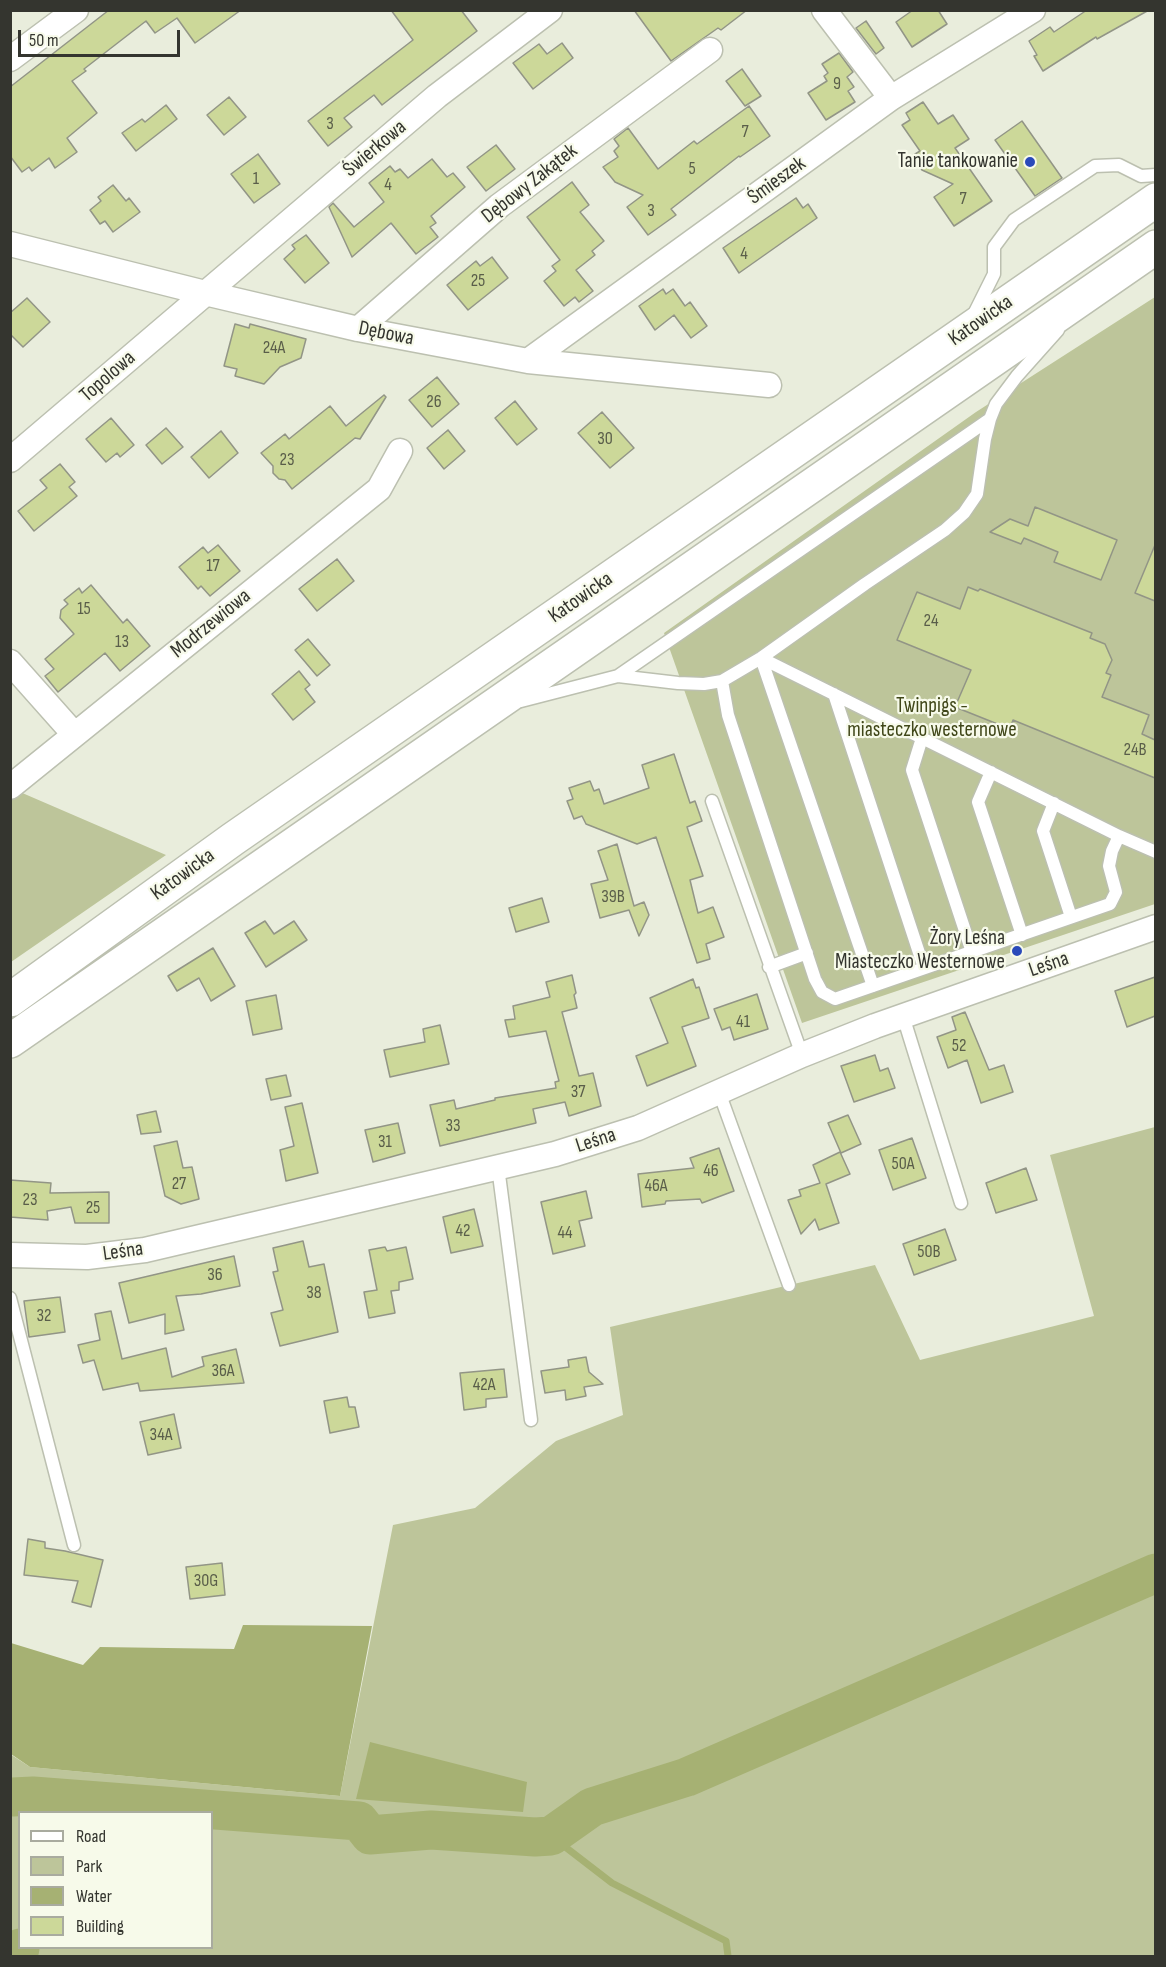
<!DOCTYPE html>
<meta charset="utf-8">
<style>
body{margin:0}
#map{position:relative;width:1166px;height:1967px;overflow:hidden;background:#e9eddc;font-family:"Sofia Sans Condensed",sans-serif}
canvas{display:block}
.frame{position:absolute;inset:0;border:12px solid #34352f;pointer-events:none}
.legend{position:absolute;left:18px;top:1811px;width:195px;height:138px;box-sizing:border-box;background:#f7faea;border:2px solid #a9ab9f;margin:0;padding:8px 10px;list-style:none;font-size:18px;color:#34352f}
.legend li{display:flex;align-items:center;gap:12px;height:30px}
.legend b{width:30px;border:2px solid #a9ab9f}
.scale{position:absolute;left:18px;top:30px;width:162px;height:27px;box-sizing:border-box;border:3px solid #34352f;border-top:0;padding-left:8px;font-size:18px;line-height:21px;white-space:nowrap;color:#34352f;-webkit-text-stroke:4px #f7faea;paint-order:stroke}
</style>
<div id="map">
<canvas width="1166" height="1967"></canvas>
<div class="frame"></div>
<ul class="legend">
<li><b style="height:8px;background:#fff"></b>Road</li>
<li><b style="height:16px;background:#bdc59a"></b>Park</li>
<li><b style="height:16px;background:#a6b173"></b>Water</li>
<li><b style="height:16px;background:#ccd899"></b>Building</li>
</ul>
<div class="scale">50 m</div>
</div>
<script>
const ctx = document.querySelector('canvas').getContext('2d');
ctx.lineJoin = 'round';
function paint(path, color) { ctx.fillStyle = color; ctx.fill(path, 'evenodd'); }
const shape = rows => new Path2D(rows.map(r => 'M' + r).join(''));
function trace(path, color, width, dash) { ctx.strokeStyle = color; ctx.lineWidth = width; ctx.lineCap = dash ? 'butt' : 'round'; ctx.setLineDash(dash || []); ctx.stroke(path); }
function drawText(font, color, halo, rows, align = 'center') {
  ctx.font = font + ' "Sofia Sans Condensed",sans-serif'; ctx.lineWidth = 4.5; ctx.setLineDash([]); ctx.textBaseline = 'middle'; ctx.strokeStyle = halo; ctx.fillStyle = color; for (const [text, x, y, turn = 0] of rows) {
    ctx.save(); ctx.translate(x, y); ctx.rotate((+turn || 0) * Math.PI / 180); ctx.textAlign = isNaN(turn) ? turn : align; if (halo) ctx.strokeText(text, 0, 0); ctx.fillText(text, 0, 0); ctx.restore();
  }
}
paint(shape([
 [1155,297,1155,904,802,1023,664,633,976,412],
 [20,792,166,855,11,962,11,800],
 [1155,1127,1155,1956,11,1956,10,1754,30,1767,340,1796,393,1525,475,1508,556,1441,623,1415,610,1327,875,1265,920,1360,1094,1316,1050,1155],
 [20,1812,212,1812,212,1948,20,1948]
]), '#bdc59a');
paint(shape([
 [243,1625,372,1626,340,1796,30,1767,11,1754,11,1643,83,1665,100,1647,234,1649],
 [370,1742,527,1782,523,1812,356,1799]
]), '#a6b173');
trace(shape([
 [551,1836,612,1883,726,1941,728,1956]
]), '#a6b173', 7);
trace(shape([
 [13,1797,33,1796,359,1821,370,1835,431,1830,535,1837,551,1836,592,1807,687,1777,1156,1573],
 [18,1956,20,1948]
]), '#a6b173', 39);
const building = shape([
 [109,10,241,10,195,43,177,18,155,33,146,21,84,69,86,71,72,81,97,113,67,138,77,152,55,168,49,158,32,171,29,167,22,172,10,156,10,87,109,10],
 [391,10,461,10,477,31,382,105,374,95,344,118,352,127,328,146,308,121,413,40,391,10],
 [634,10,747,10,721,30,718,28,671,61,634,10],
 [913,10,938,10,947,24,912,47,896,22,913,10],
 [1087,10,1149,10,1097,39,1096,37,1043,71,1034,56,1037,55,1029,41,1050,27,1054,32,1087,10],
 [866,21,884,48,876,54,856,28,866,21],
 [562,43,573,58,533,89,513,63,539,44,547,54,562,43],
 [839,53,853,72,847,77,854,87,848,91,855,102,826,120,808,93,827,81,824,76,828,73,822,64,839,53],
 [742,69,761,96,745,106,726,81,742,69],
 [229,97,246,117,224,135,207,115,229,97],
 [923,102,938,124,953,115,969,139,955,148,992,201,954,226,934,197,953,184,922,170,912,156,920,151,902,125,910,120,906,113,923,102],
 [166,105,177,119,136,151,122,133,142,119,145,122,166,105],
 [749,106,770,136,740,157,739,156,671,209,676,215,648,235,627,207,643,195,615,182,603,167,618,157,614,151,619,146,614,139,628,128,658,169,694,141,697,144,749,106],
 [1022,121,1062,178,1035,196,995,140,1022,121],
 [496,145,515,169,486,191,467,167,496,145],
 [258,154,280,184,254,203,231,174,258,154],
 [432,159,447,177,453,173,465,187,431,216,436,223,430,227,438,237,416,254,391,223,352,257,329,207,333,203,354,227,384,202,369,183,390,166,395,172,400,169,408,178,432,159],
 [572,182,589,205,580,212,604,241,592,251,595,255,576,270,593,291,579,302,575,297,564,306,544,281,556,271,552,266,560,260,527,217,572,182],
 [113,185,126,201,129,198,140,212,113,232,105,221,100,224,90,210,101,201,98,197,113,185],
 [796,198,803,208,808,204,817,218,739,273,723,248,796,198],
 [306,235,329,263,305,283,284,259,295,249,292,245,306,235],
 [492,257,508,278,468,310,447,285,476,261,480,266,492,257],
 [663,289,666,294,673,289,685,306,690,302,707,326,691,338,674,315,655,330,639,306,663,289],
 [27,298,50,322,23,347,10,334,10,313,27,298],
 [235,324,249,328,250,324,306,339,301,358,280,367,264,384,235,376,237,369,224,366,235,324],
 [437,377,459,404,432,427,409,400,437,377],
 [384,395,386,397,360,439,355,438,292,489,285,480,279,479,273,473,273,466,261,453,285,434,289,439,330,406,346,426,384,395],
 [515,401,537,429,517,445,495,418,515,401],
 [602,412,634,448,610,468,578,433,602,412],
 [111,418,134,445,120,457,117,453,106,462,86,439,111,418],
 [166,428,183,447,162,464,146,445,166,428],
 [448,430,465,451,444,469,427,448,448,430],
 [221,431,238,453,209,478,191,457,221,431],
 [60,464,75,482,69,487,77,496,34,531,18,511,47,488,40,480,60,464],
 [1035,507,1117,540,1101,580,1054,562,1058,552,1024,538,1021,544,990,532,1010,519,1028,526,1035,507],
 [218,545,240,571,210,596,201,586,198,589,179,567,203,547,208,553,218,545],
 [1155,545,1155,601,1135,593,1155,545],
 [337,559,354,581,317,611,299,589,337,559],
 [91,585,123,623,127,619,150,646,120,671,105,653,58,692,45,676,54,669,45,659,74,634,60,618,61,610,68,604,64,600,79,588,82,593,91,585],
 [968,587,978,591,980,589,1092,633,1090,638,1105,644,1112,660,1106,673,1111,675,1102,697,1149,715,1142,734,1155,740,1155,778,1013,720,1010,729,955,707,971,670,897,640,917,592,960,609,968,587],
 [308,639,330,665,317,676,295,650,308,639],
 [299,671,310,685,305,689,315,702,293,720,272,694,299,671],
 [674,754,690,803,695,801,702,821,687,827,703,876,690,880,698,913,713,907,724,937,706,944,710,959,697,963,656,837,637,844,586,824,582,816,574,819,567,801,573,799,569,788,590,781,594,791,599,789,604,804,649,788,642,765,674,754],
 [617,844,634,906,644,902,649,915,639,936,629,910,600,918,591,884,608,880,598,851,617,844],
 [542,898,549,922,516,932,509,908,542,898],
 [265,921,274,934,294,921,307,940,266,967,245,933,265,921],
 [213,948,235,986,211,1001,199,978,177,991,168,976,213,948],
 [572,975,576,993,574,995,577,1008,562,1012,579,1076,593,1073,601,1106,569,1116,565,1102,533,1109,536,1123,440,1146,430,1105,454,1100,456,1109,495,1100,495,1098,556,1088,555,1082,559,1081,546,1031,509,1037,505,1020,515,1019,513,1006,550,997,546,982,572,975],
 [1155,977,1155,1016,1127,1027,1115,991,1155,977],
 [693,979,696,988,699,987,709,1018,682,1027,696,1066,647,1086,636,1056,668,1043,650,998,693,979],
 [757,994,768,1029,734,1040,730,1027,722,1030,714,1009,757,994],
 [276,995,282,1029,253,1035,246,1001,276,995],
 [965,1012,989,1070,1004,1065,1013,1092,981,1103,967,1060,948,1068,937,1037,956,1030,952,1017,965,1012],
 [440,1025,449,1064,390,1077,384,1050,425,1042,423,1029,440,1025],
 [875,1055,880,1071,888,1068,895,1088,854,1102,841,1066,875,1055],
 [286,1075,291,1096,271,1100,266,1079,286,1075],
 [302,1103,318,1173,286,1181,280,1150,294,1146,285,1107,302,1103],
 [156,1111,161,1132,141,1134,137,1115,156,1111],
 [848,1115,861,1144,841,1153,828,1123,848,1115],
 [398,1123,405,1153,373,1162,365,1130,398,1123],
 [912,1138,926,1178,893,1190,879,1150,912,1138],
 [177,1141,183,1168,192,1167,199,1199,181,1204,165,1196,154,1146,177,1141],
 [719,1148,734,1191,702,1203,700,1199,666,1201,665,1204,642,1207,638,1174,694,1168,690,1158,719,1148],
 [840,1152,850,1174,826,1184,839,1223,819,1230,815,1219,801,1234,788,1200,801,1196,799,1190,820,1183,813,1165,840,1152],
 [1026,1168,1037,1200,996,1213,986,1183,1026,1168],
 [10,1180,51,1183,50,1193,109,1192,109,1223,75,1223,71,1207,47,1211,48,1220,10,1217,10,1180],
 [586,1191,592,1218,579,1221,585,1246,553,1254,541,1202,586,1191],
 [474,1209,483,1246,451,1253,443,1217,474,1209],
 [945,1229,956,1260,914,1275,903,1244,945,1229],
 [303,1241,309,1267,324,1264,338,1332,280,1346,271,1313,283,1310,273,1272,278,1271,273,1248,303,1241],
 [385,1247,387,1251,406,1247,413,1279,399,1282,399,1290,391,1291,395,1313,369,1318,364,1292,377,1290,369,1250,385,1247],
 [234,1256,240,1286,201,1294,176,1296,184,1330,165,1334,165,1314,129,1323,119,1283,234,1256],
 [60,1297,65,1332,29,1337,24,1301,60,1297],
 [111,1311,122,1359,166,1348,172,1377,204,1366,202,1357,236,1349,244,1383,140,1391,138,1383,103,1390,94,1360,83,1363,78,1345,100,1340,95,1314,111,1311],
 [586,1357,589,1372,603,1384,584,1387,586,1396,566,1400,565,1390,545,1393,541,1371,569,1367,568,1360,586,1357],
 [504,1369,507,1397,486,1399,486,1407,464,1410,460,1373,504,1369],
 [347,1397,349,1407,355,1407,359,1427,330,1433,324,1401,347,1397],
 [174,1414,181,1448,148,1455,140,1422,174,1414],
 [28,1539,45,1542,45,1548,65,1551,103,1560,91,1607,72,1602,78,1581,24,1575,28,1539],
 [222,1563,225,1595,190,1599,186,1567,222,1563]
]);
paint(building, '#ccd899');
trace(building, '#929586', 1.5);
const service = shape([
 [974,314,994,274,994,247,1014,220,1095,166,1119,165,1141,176,1156,175],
 [761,658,1119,836,1156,852],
 [761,658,873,986],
 [618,676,990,419],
 [722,681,728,715,815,979,822,992,835,999,1110,904,1116,892,1109,866,1112,851,1119,836],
 [834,694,924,968],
 [521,701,618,676,678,683,704,684,722,681,761,658,865,584,945,530,964,513,977,494,985,439,990,419,996,404,1017,376,1058,330],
 [922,738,912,770,972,952],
 [991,772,978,802,1022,935],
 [712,801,802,1055],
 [1054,803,1043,831,1071,917],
 [769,967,807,953],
 [903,1016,961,1203],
 [719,1092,789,1285],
 [498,1167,531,1420],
 [10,1298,74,1545]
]);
const minor = shape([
 [824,10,891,98],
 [10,59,76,10],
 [10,244,205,293,358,329,528,361,769,385],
 [358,329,499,206,710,50],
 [528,361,891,98,1033,10],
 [10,460,437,96,550,10],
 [10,662,74,734],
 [10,787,379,489,400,451],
 [10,1255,87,1257,145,1250,555,1154,638,1128,802,1055,875,1026,1156,927]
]);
const primary = shape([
 [10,1000,233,839,1156,200],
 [10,1041,1156,247]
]);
trace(service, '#bcc0b0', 15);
trace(minor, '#bcc0b0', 27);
trace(primary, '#bcc0b0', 36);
trace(service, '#fff', 12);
trace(minor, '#fff', 24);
trace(primary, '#fff', 33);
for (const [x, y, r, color] of [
 [1030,162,6,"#2a4aba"],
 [1017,951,6,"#2a4aba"]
]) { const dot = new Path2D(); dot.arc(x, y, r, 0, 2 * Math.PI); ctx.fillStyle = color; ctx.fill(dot); trace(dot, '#f7faea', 2); }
drawText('18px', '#5a5e4a', null, [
 ["9",837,84],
 ["3",330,124],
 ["7",745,132],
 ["5",692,169],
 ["1",256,179],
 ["4",388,185],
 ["7",963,199],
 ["3",651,211],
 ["4",744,254],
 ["25",478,281],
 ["24A",274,348],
 ["26",434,402],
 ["30",605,439],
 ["23",287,460],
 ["17",213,566],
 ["15",84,609],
 ["24",931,621],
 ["13",122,642],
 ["24B",1135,750],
 ["39B",613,897],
 ["41",743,1022],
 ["52",959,1046],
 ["37",578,1092],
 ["33",453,1126],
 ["31",385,1142],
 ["50A",903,1164],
 ["46",711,1171],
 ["27",179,1184],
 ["46A",656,1186],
 ["23",30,1200],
 ["25",93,1208],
 ["42",463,1231],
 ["44",565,1233],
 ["50B",929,1252],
 ["36",215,1275],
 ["38",314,1293],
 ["32",44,1316],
 ["36A",223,1371],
 ["42A",484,1385],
 ["34A",161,1435],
 ["30G",206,1581]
]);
drawText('21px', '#34352f', '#f7faea', [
 ["Świerkowa",375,149,-40],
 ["Śmieszek",777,181,-36],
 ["Dębowy Zakątek",530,184,-38],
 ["Katowicka",981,321,-35],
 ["Dębowa",386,334,11],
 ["Topolowa",108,377,-41],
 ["Katowicka",581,598,-35],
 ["Modrzewiowa",211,624,-39],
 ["Katowicka",183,875,-36],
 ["Leśna",1049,965,-19],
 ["Leśna",596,1141,-18],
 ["Leśna",123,1252,-8]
]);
drawText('21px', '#34352f', '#f7faea', [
 ["Tanie tankowanie",1018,162],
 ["Żory Leśna",1005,939],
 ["Miasteczko Westernowe",1005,963]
], 'right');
drawText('21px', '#404719', '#f7faea', [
 ["Twinpigs -",932,707],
 ["miasteczko westernowe",932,731]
]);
</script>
